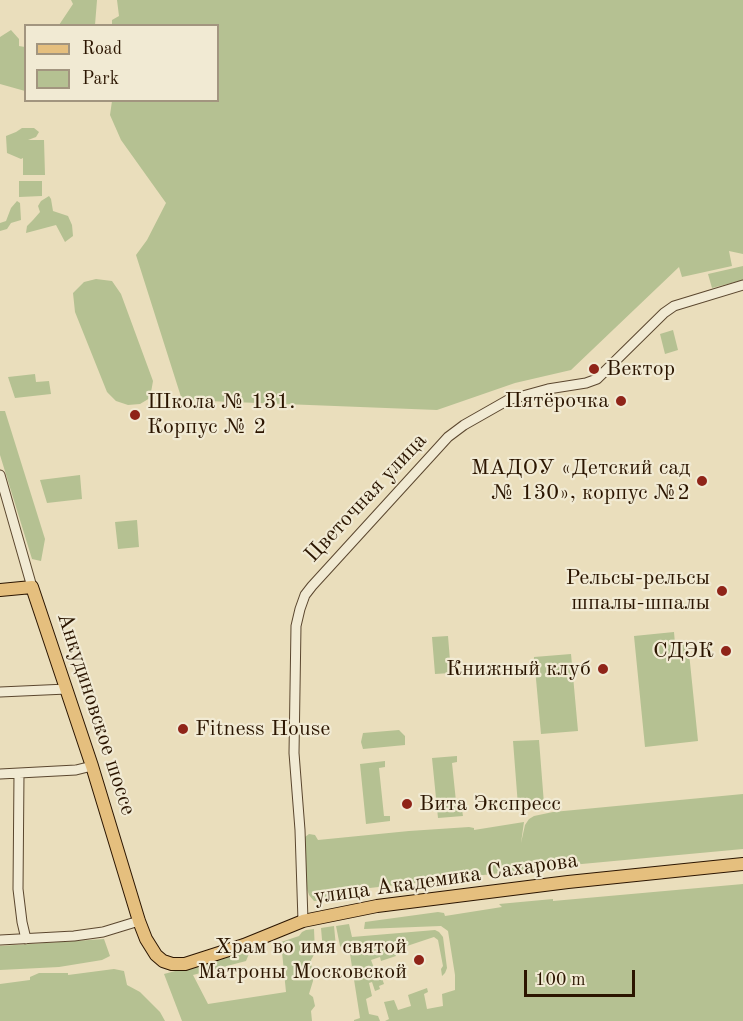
<!DOCTYPE html>
<meta charset="utf-8">
<style>
body{margin:0}
#map{position:relative;width:743px;height:1021px;overflow:hidden;background:#eadebc;font-family:"Old Standard TT",serif}
canvas{display:block}
.legend{position:absolute;left:24px;top:24px;width:195px;height:78px;box-sizing:border-box;background:#f1ead3;border:2px solid #a2957f;margin:0;padding:8px 10px;list-style:none;font-size:18px;color:#2b1500}
.legend li{display:flex;align-items:center;gap:12px;height:30px}
.legend b{width:30px;border:2px solid #a2957f}
.scale{position:absolute;left:524px;top:970px;width:111px;height:27px;box-sizing:border-box;border:3px solid #2b1500;border-top:0;padding-left:8px;font-size:18px;line-height:21px;white-space:nowrap;color:#2b1500;-webkit-text-stroke:4px #f1ead3;paint-order:stroke}
</style>
<div id="map">
<canvas width="743" height="1021"></canvas>
<ul class="legend">
<li><b style="height:8px;background:#e5bf7e"></b>Road</li>
<li><b style="height:16px;background:#b5c192"></b>Park</li>
</ul>
<div class="scale">100 m</div>
</div>
<script>
const ctx = document.querySelector('canvas').getContext('2d');
ctx.lineJoin = 'round';
function paint(path, color) { ctx.fillStyle = color; ctx.fill(path, 'evenodd'); }
const shape = rows => new Path2D(rows.map(r => 'M' + r).join(''));
function trace(path, color, width, dash) { ctx.strokeStyle = color; ctx.lineWidth = width; ctx.lineCap = dash ? 'butt' : 'round'; ctx.setLineDash(dash || []); ctx.stroke(path); }
function drawText(font, color, halo, rows, align = 'center') {
  ctx.font = font + ' "Old Standard TT",serif'; ctx.lineWidth = 4.5; ctx.setLineDash([]); ctx.textBaseline = 'middle'; ctx.strokeStyle = halo; ctx.fillStyle = color; for (const [text, x, y, turn = 0] of rows) {
    ctx.save(); ctx.translate(x, y); ctx.rotate((+turn || 0) * Math.PI / 180); ctx.textAlign = isNaN(turn) ? turn : align; if (halo) ctx.strokeText(text, 0, 0); ctx.fillText(text, 0, 0); ctx.restore();
  }
}
paint(shape([
 [71,0,97,0,95,25,59,25,73,4],
 [117,0,743,0,743,254,729,251,732,266,682,277,679,267,571,370,515,383,437,410,182,400,136,255,147,240,166,203,121,140,110,115,112,101,218,100,218,26,112,25,112,20,119,16],
 [11,30,19,39,19,46,25,47,25,91,0,84,0,37],
 [22,128,34,128,39,132,36,137,28,140,44,140,45,175,23,175,23,158,21,159,7,153,6,136,16,132],
 [19,181,42,181,42,196,19,197],
 [49,196,51,199,53,211,68,216,72,225,73,236,65,242,56,225,26,233,27,226,33,220,40,212,38,206,41,201],
 [17,201,20,203,21,220,11,223,7,229,0,231,0,223,6,221,11,208],
 [743,266,743,280,712,288,708,274],
 [96,279,112,281,121,294,153,381,150,398,140,404,128,405,116,401,107,392,75,312,73,293,84,282],
 [673,330,678,350,665,354,660,334],
 [35,374,36,382,49,381,51,394,15,398,8,377],
 [0,411,5,411,45,539,41,561,32,559,0,455],
 [80,475,82,499,47,503,40,480],
 [137,520,139,547,118,549,115,522],
 [674,632,675,644,688,643,698,741,645,747,634,636],
 [448,636,451,673,435,674,432,637],
 [571,654,578,731,541,734,534,657],
 [399,730,405,736,405,745,363,749,361,742,363,733],
 [539,740,544,804,518,806,513,741],
 [457,756,457,762,452,763,457,811,462,810,463,816,438,818,432,758],
 [385,761,385,767,379,768,384,816,390,816,390,821,366,824,360,764],
 [743,794,743,849,571,865,361,889,319,901,314,901,309,895,307,889,305,859,305,837,309,834,315,835,318,840,409,831,469,827,474,828,474,830,524,822,521,843,525,825,529,819,534,816,553,812],
 [743,884,743,1021,385,1021,389,1019,384,1002,394,1000,398,1010,411,1006,408,995,427,988,428,992,424,994,427,1009,443,1006,442,994,455,990,455,975,448,931,441,926,364,929,365,922,438,912,444,913,445,916,502,907,499,904,553,899,553,901],
 [349,924,352,937,435,930,439,932,443,937,447,968,445,973,442,976,441,969,443,966,438,940,434,937,398,949,395,953,396,956,381,961,380,957,371,960,374,968,378,967,384,984,379,986,380,989,375,991,372,982,369,983,372,996,366,999,369,1014,378,1016,380,1021,354,1021,354,1020,360,1018,350,954,344,954,343,949,340,946,336,926],
 [334,926,336,947,323,951,321,928],
 [314,929,315,953,311,960,313,981,309,994,313,997,315,1006,311,1011,312,1021,182,1021,164,974,250,951,246,961,193,975,208,1004,286,992,281,942,299,936,302,932,306,930],
 [104,939,110,956,102,960,59,967,0,970,0,946],
 [114,969,124,971,127,985,140,992,160,1012,165,1021,0,1021,0,984,30,980,30,977,39,973,68,973,68,975]
]), '#b5c192');
const minor = shape([
 [0,475,32,587],
 [0,692,67,689],
 [0,774,76,770,92,766],
 [19,774,18,889,22,922,26,939],
 [303,921,300,830,294,753,296,626,300,609,305,595,312,586,438,448,448,437,464,425,508,400,548,389,586,383,597,379,664,313,674,306,743,285],
 [0,940,74,936,103,932,139,921]
]);
const major = shape([
 [0,590,32,587,92,766,139,921,146,939,156,955,163,961,172,964,185,964,244,945,303,921,377,906,568,882,743,864]
]);
trace(minor, '#5b472f', 11);
trace(major, '#2b1500', 14);
trace(minor, '#f1ead3', 9);
trace(major, '#e5bf7e', 12);
for (const [x, y, r, color] of [
 [594,369,6,"#8f2418"],
 [621,401,6,"#8f2418"],
 [135,415,6,"#8f2418"],
 [702,481,6,"#8f2418"],
 [722,591,6,"#8f2418"],
 [726,651,6,"#8f2418"],
 [603,669,6,"#8f2418"],
 [183,729,6,"#8f2418"],
 [407,804,6,"#8f2418"],
 [419,960,6,"#8f2418"]
]) { const dot = new Path2D(); dot.arc(x, y, r, 0, 2 * Math.PI); ctx.fillStyle = color; ctx.fill(dot); trace(dot, '#f1ead3', 2); }
drawText('22px', '#2b1500', '#f1ead3', [
 ["Вектор",606,369,"left"],
 ["Пятёрочка",609,401],
 ["Школа № 131.",147,402,"left"],
 ["Корпус № 2",147,427,"left"],
 ["МАДОУ «Детский сад",690,468],
 ["№ 130», корпус №2",690,493],
 ["Рельсы-рельсы",710,578],
 ["шпалы-шпалы",710,603],
 ["СДЭК",714,651],
 ["Книжный клуб",591,669],
 ["Fitness House",195,729,"left"],
 ["Вита Экспресс",419,804,"left"],
 ["Храм во имя святой",407,947],
 ["Матроны Московской",407,972]
], 'right');
drawText('22px', '#2b1500', '#f1ead3', [
 ["Цветочная улица",366,498,-47],
 ["Анкудиновское шоссе",96,714,72],
 ["улица Академика Сахарова",446,879,-8]
]);
</script>
